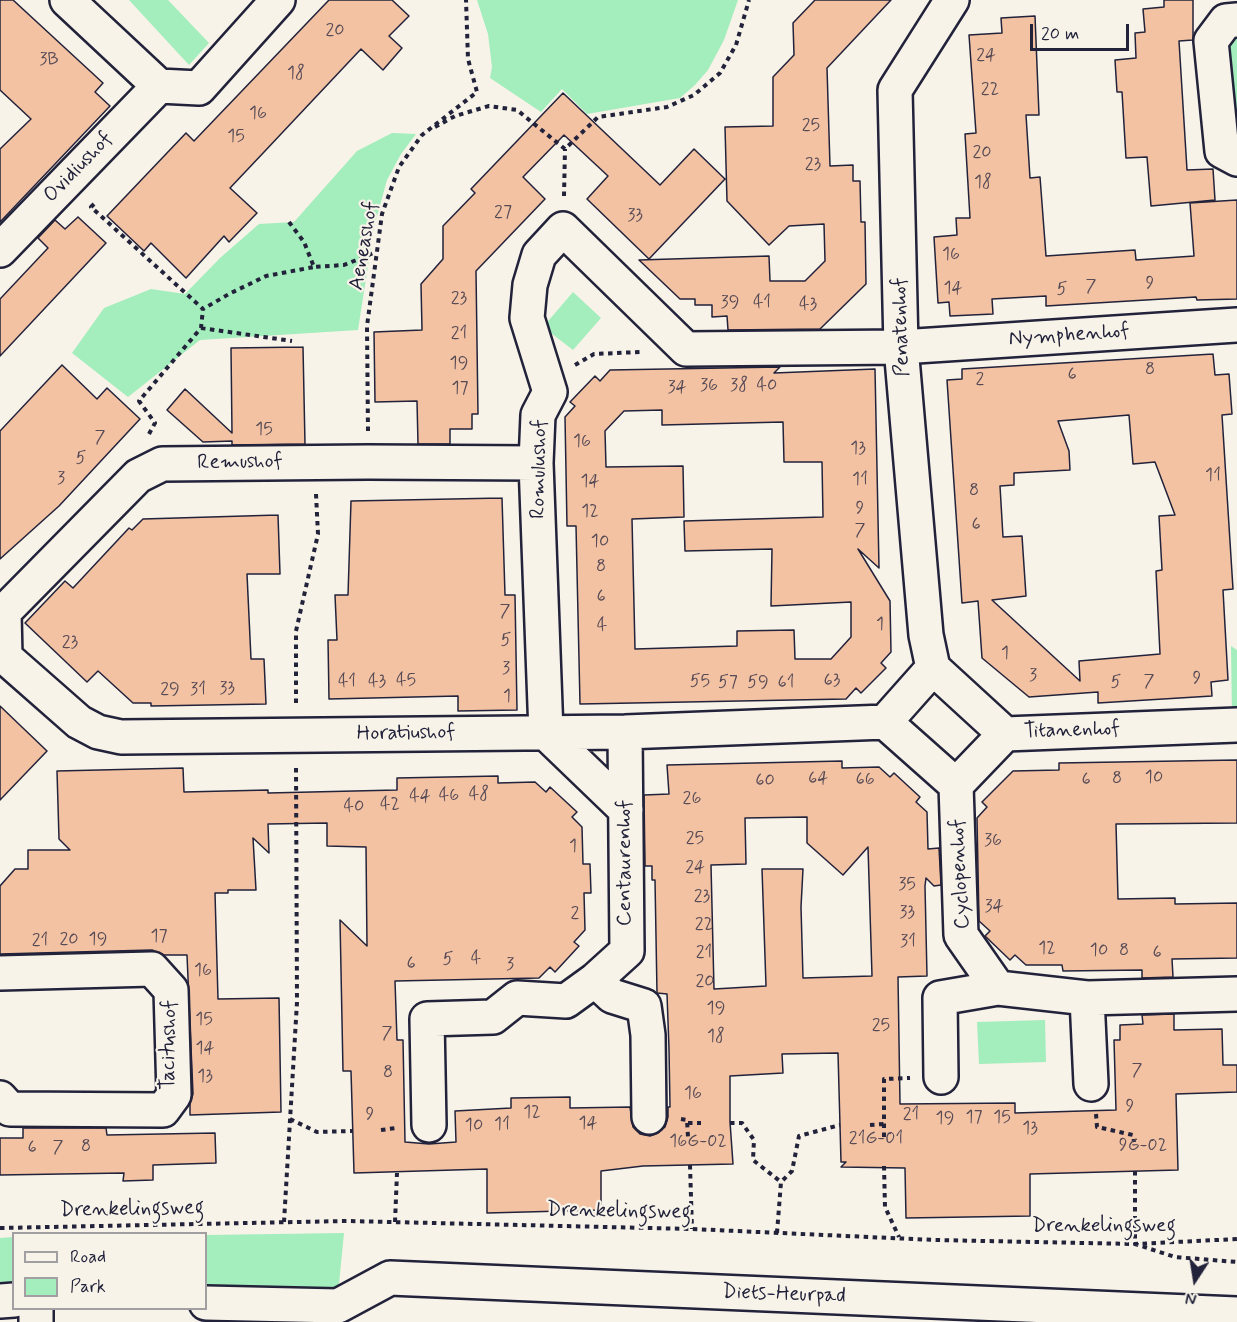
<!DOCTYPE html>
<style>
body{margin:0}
#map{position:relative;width:1237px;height:1322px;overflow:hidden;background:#f7f3e8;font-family:Mynerve,sans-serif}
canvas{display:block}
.legend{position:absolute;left:12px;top:1232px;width:195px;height:78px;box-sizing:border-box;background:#f7f3e8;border:2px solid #a29fa3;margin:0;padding:8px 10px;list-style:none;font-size:18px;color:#22223b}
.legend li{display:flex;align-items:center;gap:12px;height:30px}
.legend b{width:30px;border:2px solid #a29fa3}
.north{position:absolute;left:1165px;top:1250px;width:60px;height:60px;-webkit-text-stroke:4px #f7f3e8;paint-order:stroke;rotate:192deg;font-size:16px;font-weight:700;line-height:24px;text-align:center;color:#22223b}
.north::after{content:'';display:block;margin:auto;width:21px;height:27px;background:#22223b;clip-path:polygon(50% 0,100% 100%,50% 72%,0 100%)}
.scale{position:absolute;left:1030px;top:24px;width:99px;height:27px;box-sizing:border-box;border:3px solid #22223b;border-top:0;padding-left:8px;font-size:18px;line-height:21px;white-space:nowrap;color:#22223b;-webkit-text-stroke:4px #f7f3e8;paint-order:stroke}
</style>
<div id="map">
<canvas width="1237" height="1322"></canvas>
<ul class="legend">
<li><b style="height:8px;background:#f7f3e8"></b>Road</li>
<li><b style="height:16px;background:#a4edbc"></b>Park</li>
</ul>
<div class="north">N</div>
<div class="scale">20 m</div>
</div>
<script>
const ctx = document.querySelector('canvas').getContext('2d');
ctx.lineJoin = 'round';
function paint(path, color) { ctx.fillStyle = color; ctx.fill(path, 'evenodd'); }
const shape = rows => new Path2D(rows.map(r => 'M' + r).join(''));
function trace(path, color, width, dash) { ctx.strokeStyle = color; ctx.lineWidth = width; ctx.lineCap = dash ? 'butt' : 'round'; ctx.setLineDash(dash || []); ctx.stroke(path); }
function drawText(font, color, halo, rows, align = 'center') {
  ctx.font = font + ' Mynerve,sans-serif'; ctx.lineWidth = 4.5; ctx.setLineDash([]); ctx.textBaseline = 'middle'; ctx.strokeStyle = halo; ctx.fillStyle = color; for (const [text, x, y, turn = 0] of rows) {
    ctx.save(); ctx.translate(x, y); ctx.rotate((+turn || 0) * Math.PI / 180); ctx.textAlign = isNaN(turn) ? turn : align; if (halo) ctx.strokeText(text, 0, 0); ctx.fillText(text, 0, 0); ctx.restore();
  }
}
paint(shape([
 [129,0,168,0,209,43,189,65],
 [477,0,738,0,724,40,708,70,695,85,680,98,587,114,562,89,541,112,490,78,492,67,488,34],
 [1237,36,1237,136,1227,49],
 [392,133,416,134,401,154,387,180,374,227,358,330,200,340,128,397,72,353,104,308,151,289,185,294,220,258,259,224,294,222,357,151],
 [573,292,601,318,573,350,543,327],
 [1231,646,1237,650,1237,717,1232,718],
 [1045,1020,1046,1062,979,1064,977,1022],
 [344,1233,338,1294,206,1290,206,1235],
 [13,1237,13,1284,0,1285,0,1238]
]), '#a4edbc');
const building = shape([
 [0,0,13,0,103,83,95,92,110,106,0,222,0,149,31,119,0,90,0,0],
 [329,0,392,0,409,16,389,36,402,48,383,70,361,49,265,151,230,188,257,213,229,242,224,236,186,278,151,243,144,251,107,216,186,133,194,141,329,0],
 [815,0,891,0,827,68,830,166,853,165,853,181,860,181,861,222,865,222,866,284,820,329,728,330,727,316,712,317,712,305,695,305,695,299,680,299,639,260,769,256,770,281,805,281,825,261,824,224,789,226,769,245,727,201,725,127,773,126,773,77,794,55,793,23,815,0],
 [1164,0,1193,0,1193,40,1179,41,1187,170,1213,169,1215,200,1151,206,1147,157,1126,158,1122,92,1117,92,1115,60,1136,58,1135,33,1145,32,1143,9,1164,7,1164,0],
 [1035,16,1039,115,1026,115,1030,178,1040,177,1046,256,1135,250,1136,260,1194,256,1190,203,1237,200,1237,299,1197,300,1196,297,1046,306,1046,296,992,299,993,314,950,316,949,302,938,303,934,237,957,235,956,218,970,218,965,134,976,133,969,35,1002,33,1001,18,1035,16],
 [563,93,660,185,694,149,725,179,649,259,587,199,608,176,564,135,523,177,545,199,476,271,478,414,472,414,472,429,450,429,450,444,418,444,417,401,375,402,374,332,422,330,421,284,443,259,443,226,475,193,471,189,563,93],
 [78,217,106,243,0,356,0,299,48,248,38,238,55,220,65,229,78,217],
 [303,347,305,444,232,445,232,441,203,442,167,410,185,389,232,433,231,348,303,347],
 [1213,354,1215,375,1229,374,1232,414,1222,415,1233,589,1223,590,1228,680,1211,682,1212,696,1098,703,1098,692,1029,697,982,658,978,601,962,603,947,380,962,379,962,369,1213,354],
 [1129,415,1133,464,1155,462,1175,515,1159,516,1162,570,1156,571,1160,654,1079,661,1080,681,992,600,1026,596,1022,536,1003,537,1000,486,1014,485,1014,473,1070,470,1069,451,1058,421,1129,415],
 [62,365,97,399,107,388,140,419,59,506,0,559,0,431,62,365],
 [780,367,774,373,875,369,879,568,858,549,890,601,891,652,881,663,886,668,861,693,856,688,846,699,580,704,576,526,567,526,565,417,575,406,570,402,595,376,600,381,610,370,780,367],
 [662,410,662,425,783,422,784,462,822,462,823,517,684,521,685,551,772,549,771,606,851,602,851,637,831,659,795,659,794,630,737,631,737,646,635,649,632,519,684,517,683,466,606,467,605,431,624,411,662,410],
 [502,498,505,595,515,595,517,710,458,711,458,696,329,699,328,640,337,640,335,595,348,595,351,501,502,498],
 [278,515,280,574,247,574,251,659,264,659,266,704,151,706,151,703,133,703,98,671,87,682,25,623,65,581,73,588,129,528,132,530,143,519,278,515],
 [0,706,47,751,0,800,0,706],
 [1237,760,1237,823,1116,824,1118,899,1175,898,1175,904,1237,903,1237,958,1172,959,1173,977,1142,978,1142,970,1063,971,1062,965,1026,965,1015,955,1010,960,985,936,990,931,979,921,977,818,987,807,982,802,1013,771,1059,770,1059,763,1237,760],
 [842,761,842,768,879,767,890,777,894,773,920,797,916,802,927,812,928,849,939,848,941,885,934,886,926,878,925,886,927,976,898,977,900,1104,1015,1103,1015,1113,1116,1110,1114,1040,1120,1040,1120,1025,1143,1024,1142,1015,1174,1014,1174,1030,1222,1029,1223,1065,1237,1065,1237,1092,1176,1094,1178,1170,1030,1174,1030,1216,906,1218,905,1168,841,1167,846,1162,841,1162,838,1053,782,1054,783,1073,730,1076,730,1122,733,1164,643,1166,601,1171,601,1210,487,1213,487,1169,354,1173,351,1071,343,1071,340,920,367,946,366,847,327,846,327,823,268,824,269,853,253,838,256,890,228,890,228,893,215,893,218,999,279,998,281,1112,190,1115,190,1103,193,1094,187,955,164,955,152,950,0,954,0,886,15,869,28,869,28,850,70,850,59,839,57,771,183,768,184,792,268,790,268,793,397,790,397,778,498,776,498,783,535,782,546,792,550,787,577,812,572,817,582,827,583,864,590,864,591,893,584,893,585,930,574,942,579,946,555,972,550,967,539,978,395,981,397,1040,403,1040,405,1142,429,1144,456,1142,455,1111,511,1108,511,1098,570,1097,570,1108,630,1107,633,1127,640,1134,650,1136,658,1133,665,1127,668,1117,668,1107,670,1107,669,1049,667,994,657,993,655,880,652,880,652,866,645,866,644,795,669,794,667,765,842,761],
 [807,817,807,843,843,875,868,847,872,976,803,978,801,907,803,869,762,869,766,986,714,989,711,865,746,864,745,818,807,817],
 [23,1128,106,1128,107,1135,215,1133,216,1163,153,1165,153,1180,123,1181,124,1173,0,1175,0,1138,23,1138,23,1128]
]);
paint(building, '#f3c2a3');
trace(building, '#22223b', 1.5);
const minor = shape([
 [67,0,159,86,199,88,278,0],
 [1237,20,1226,21,1211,41,1222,151,1237,159],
 [0,250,159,86],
 [0,609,4,612,5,657,79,722,98,732,121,737,625,732,885,722],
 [4,612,138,476,162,464,368,462,536,463],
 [933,668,926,635,901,347,895,90,952,0],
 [933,668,1005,734,1237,725],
 [885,722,956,785],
 [885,722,933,668],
 [546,733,536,463,538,415,550,392,527,318,530,285,539,255,563,229,686,349,901,347,1237,325],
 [546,733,626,810],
 [956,785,961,935,998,988,1087,998,1237,994],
 [956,785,1005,734],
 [0,973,152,969,171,990,174,1095,163,1110,10,1109,0,1098],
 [595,980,612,996,644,1006,648,1035,649,1117],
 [1087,998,1091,1084],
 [941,1077,940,998,998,988],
 [429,1125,427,1019,493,1017,517,998,566,1001,595,980,627,951,625,732],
 [0,1301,14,1300],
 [206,1303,338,1306,390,1278,1237,1314],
 [36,1308,36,1322]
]);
trace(minor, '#22223b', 38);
trace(shape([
 [435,127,455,116,489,106,517,110,565,149,598,117,667,107,694,95,720,73,736,45,749,0],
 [564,196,565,149],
 [94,204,91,207,203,309,229,294,266,276,314,267],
 [289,222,304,242,314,267,344,265,376,252],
 [201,328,292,341],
 [575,365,594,354,640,352],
 [368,431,367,326,382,214,399,167,422,135,477,92,468,59,466,0],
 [149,434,155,423,139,401,201,328,203,309],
 [296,703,296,631,318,534,316,494],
 [1096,1114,1097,1127,1133,1135,1134,1142],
 [290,1119,317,1132,352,1131],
 [681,1119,687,1120,688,1137],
 [688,1123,701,1123],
 [730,1123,742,1123,754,1140,753,1160,781,1182],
 [870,1125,884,1124],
 [381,1130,396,1128],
 [884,1137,884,1079,910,1078],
 [690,1165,692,1229],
 [884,1166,885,1207,899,1237],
 [1135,1171,1135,1244,1175,1257,1237,1262],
 [284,1222,297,1002,296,767],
 [395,1222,397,1173],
 [0,1228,347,1221,692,1229,935,1240,1135,1244,1237,1239],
 [777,1233,781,1182,792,1171,799,1136,840,1125]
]), '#22223b', 4, [4.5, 4.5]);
trace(minor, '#f7f3e8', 33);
drawText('18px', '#564a55', null, [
 ["20",335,31],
 ["24",986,56],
 ["3B",49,60],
 ["18",296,74],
 ["22",990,90],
 ["16",258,114],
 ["25",811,126],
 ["15",236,137],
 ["20",982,153],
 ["23",813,165],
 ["18",983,183],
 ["27",503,213],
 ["33",635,216],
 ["16",951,255],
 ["9",1150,284],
 ["7",1091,287],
 ["14",953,289],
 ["5",1062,290],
 ["23",459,299],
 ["39",730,303],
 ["41",762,303],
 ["43",808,305],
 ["21",459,334],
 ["19",459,364],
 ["8",1150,370],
 ["6",1072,375],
 ["2",980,380],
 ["36",709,386],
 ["38",739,386],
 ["40",767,386],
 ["34",677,388],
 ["17",460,389],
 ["15",264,430],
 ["7",100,438],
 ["16",582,442],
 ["13",858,449],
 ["5",81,459],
 ["11",1213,476],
 ["3",61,479],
 ["11",860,480],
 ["14",590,482],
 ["8",974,491],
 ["9",860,509],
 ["12",590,512],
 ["6",976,525],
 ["7",860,531],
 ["10",600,542],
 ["8",601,567],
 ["6",601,597],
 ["7",505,612],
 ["1",880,625],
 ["4",602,626],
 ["5",506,641],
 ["23",70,643],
 ["1",1005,654],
 ["3",506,669],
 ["3",1033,676],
 ["9",1197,679],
 ["45",406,681],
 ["63",832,681],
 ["41",347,682],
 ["43",377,682],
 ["55",700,682],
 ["7",1149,682],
 ["57",728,683],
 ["59",758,683],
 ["61",786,683],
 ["5",1116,683],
 ["33",227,689],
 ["29",170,690],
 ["31",198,690],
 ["1",507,697],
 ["10",1154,778],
 ["64",818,779],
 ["8",1117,779],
 ["66",865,780],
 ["6",1086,780],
 ["60",765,781],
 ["48",479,795],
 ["46",449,796],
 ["44",420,797],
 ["26",692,799],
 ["42",390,805],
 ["40",354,807],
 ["25",695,839],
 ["36",993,841],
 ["1",573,847],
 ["24",695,868],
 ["35",907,885],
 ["23",702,897],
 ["34",994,907],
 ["33",907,913],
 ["2",575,914],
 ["22",704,925],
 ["17",159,937],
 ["20",69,940],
 ["19",98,940],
 ["21",40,941],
 ["31",908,942],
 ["12",1047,949],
 ["10",1099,951],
 ["8",1124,951],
 ["21",704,953],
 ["6",1157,953],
 ["4",476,959],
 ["5",448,960],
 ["6",411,964],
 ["3",510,965],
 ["16",203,971],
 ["20",705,982],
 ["19",716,1009],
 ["15",204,1020],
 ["25",881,1026],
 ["7",387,1034],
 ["18",716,1037],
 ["14",205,1049],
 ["7",1137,1071],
 ["8",388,1073],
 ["13",205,1077],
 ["16",693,1094],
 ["9",1130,1107],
 ["12",532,1113],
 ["9",370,1115],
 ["21",911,1115],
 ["17",974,1118],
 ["15",1002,1118],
 ["19",945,1119],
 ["14",588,1124],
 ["11",502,1125],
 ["10",474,1126],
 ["13",1030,1129],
 ["21G-01",876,1139],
 ["16G-02",698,1142],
 ["9G-02",1143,1146],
 ["8",86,1147],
 ["6",32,1148],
 ["7",58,1148]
]);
drawText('21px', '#22223b', '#f7f3e8', [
 ["Ovidiushof",79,168,-46],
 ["Aeneashof",365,246,-80],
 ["Penatenhof",902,327,-92],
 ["Nymphenhof",1069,336,-4],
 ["Remushof",240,463,-1],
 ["Romulushof",540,469,-89],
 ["Titanenhof",1072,731,-2],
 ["Horatiushof",406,734,-1],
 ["Centaurenhof",626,863,-90],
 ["Cyclopenhof",961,874,-93],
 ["Tacitushof",170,1045,-89],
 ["Drenkelingsweg",132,1210,-1],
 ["Drenkelingsweg",619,1212,1],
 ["Drenkelingsweg",1104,1227],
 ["Diets-Heurpad",784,1295,2]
]);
</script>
